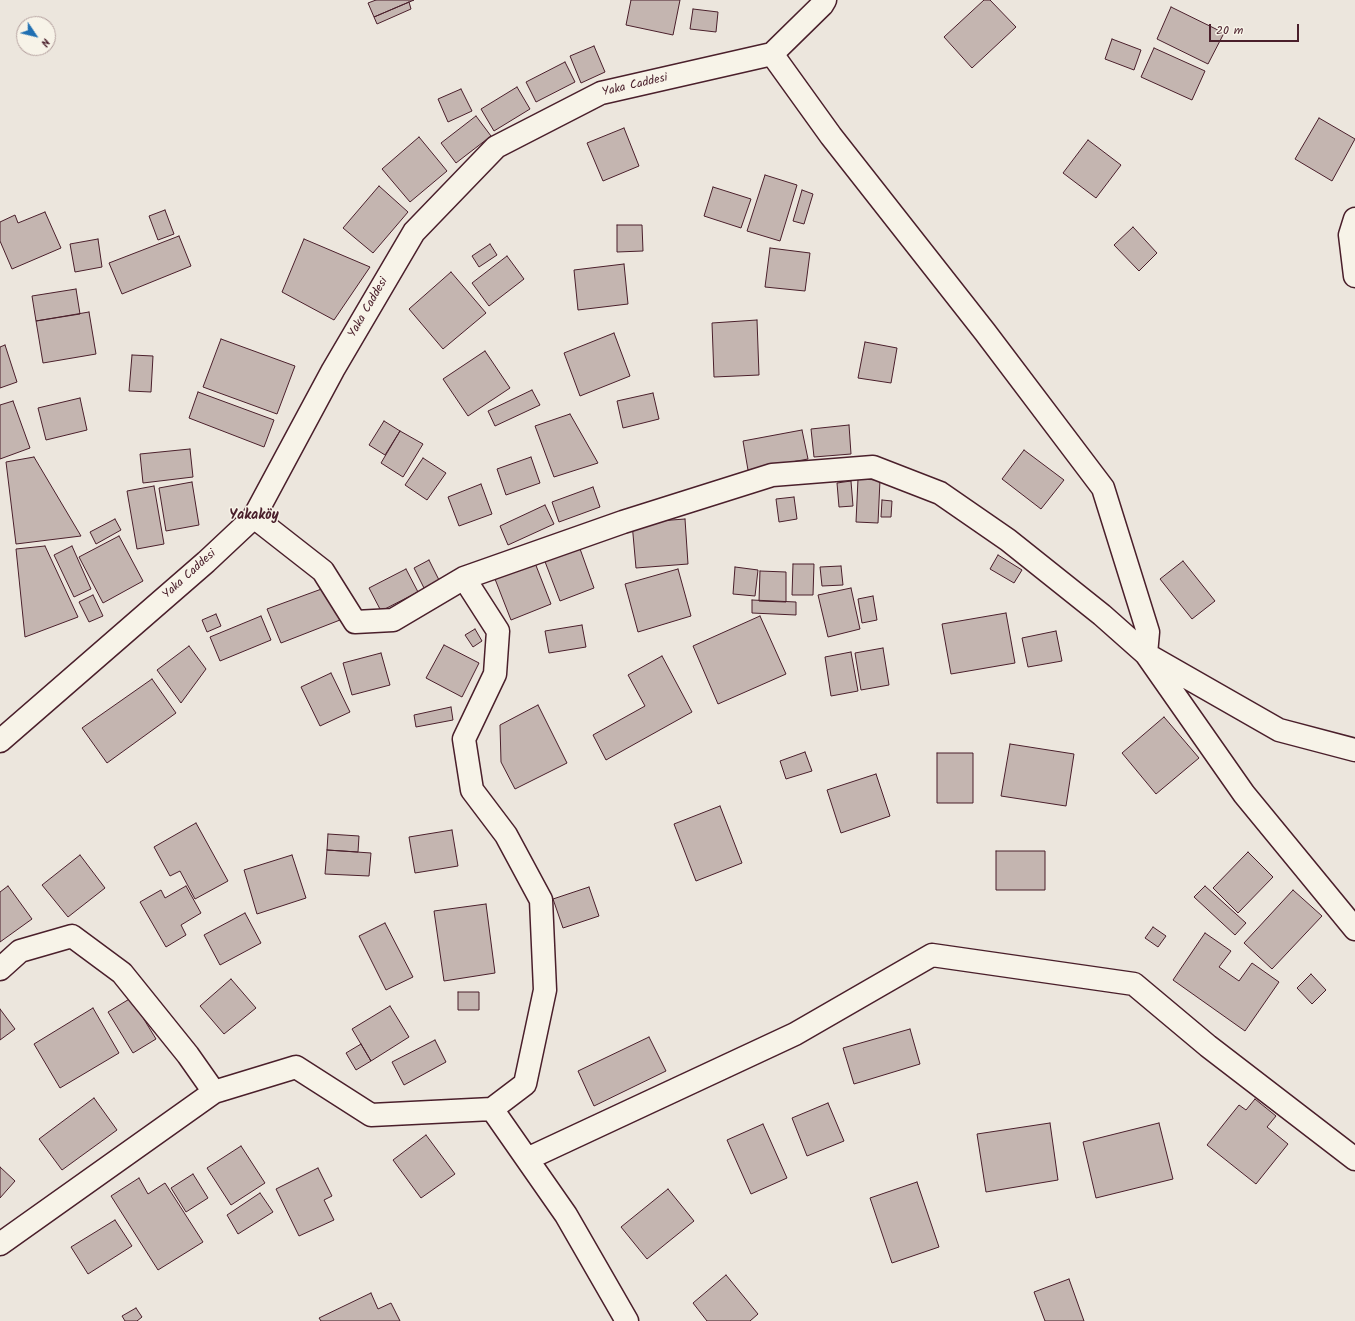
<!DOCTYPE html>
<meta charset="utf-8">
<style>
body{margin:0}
#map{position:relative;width:1355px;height:1321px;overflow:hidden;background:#ece6dd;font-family:Kalam,sans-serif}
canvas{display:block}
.north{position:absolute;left:16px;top:16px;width:40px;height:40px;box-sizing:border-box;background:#f7f3e8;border:1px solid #b29e9c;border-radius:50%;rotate:125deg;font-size:11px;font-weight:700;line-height:16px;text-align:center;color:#4a1f2b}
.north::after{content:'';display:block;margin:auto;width:14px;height:18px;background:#1f6fb2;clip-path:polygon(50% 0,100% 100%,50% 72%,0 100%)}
.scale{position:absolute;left:1209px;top:24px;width:90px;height:18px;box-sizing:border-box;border:2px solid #4a1f2b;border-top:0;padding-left:5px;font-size:12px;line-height:14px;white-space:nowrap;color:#4a1f2b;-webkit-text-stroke:3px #f7f3e8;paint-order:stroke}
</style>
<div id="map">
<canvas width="1355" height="1321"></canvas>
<div class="north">N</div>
<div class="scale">20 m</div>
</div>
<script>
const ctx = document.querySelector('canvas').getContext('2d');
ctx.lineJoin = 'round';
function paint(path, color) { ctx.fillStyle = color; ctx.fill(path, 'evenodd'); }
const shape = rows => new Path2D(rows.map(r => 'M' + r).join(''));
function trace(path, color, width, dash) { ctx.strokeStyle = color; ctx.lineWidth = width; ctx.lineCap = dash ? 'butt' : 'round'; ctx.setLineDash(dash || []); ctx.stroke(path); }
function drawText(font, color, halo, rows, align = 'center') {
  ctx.font = font + ' Kalam,sans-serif'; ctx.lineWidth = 3; ctx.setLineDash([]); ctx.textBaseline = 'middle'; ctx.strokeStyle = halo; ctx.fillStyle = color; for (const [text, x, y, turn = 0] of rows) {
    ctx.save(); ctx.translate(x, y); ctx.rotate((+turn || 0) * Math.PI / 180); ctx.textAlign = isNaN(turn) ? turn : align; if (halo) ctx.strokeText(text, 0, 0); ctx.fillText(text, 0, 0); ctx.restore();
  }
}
const building = shape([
 [376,0,414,0,374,17,368,3,376,0],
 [631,0,680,0,673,35,626,25,631,0],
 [984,0,990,0,1016,27,972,68,944,37,984,0],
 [409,2,411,9,377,24,374,17,409,2],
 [1171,7,1224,33,1208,64,1157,39,1171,7],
 [693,9,718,12,716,32,690,29,693,9],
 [1112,39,1141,50,1134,70,1105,59,1112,39],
 [594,46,605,72,581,83,570,56,594,46],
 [1154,48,1205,71,1192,100,1141,77,1154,48],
 [565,62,575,82,536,102,526,82,565,62],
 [517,87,530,109,494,131,481,109,517,87],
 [461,89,472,111,448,122,438,99,461,89],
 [476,116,491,136,456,163,441,143,476,116],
 [1319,118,1355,139,1332,181,1295,159,1319,118],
 [624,128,639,166,603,181,587,143,624,128],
 [419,137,447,171,410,202,382,169,419,137],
 [1088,140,1121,165,1096,198,1063,173,1088,140],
 [765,175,797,185,780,241,747,231,765,175],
 [379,186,408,212,373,253,343,228,379,186],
 [713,187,751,199,741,228,704,216,713,187],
 [802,190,813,194,804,224,793,221,802,190],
 [165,210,174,234,158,240,149,216,165,210],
 [45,212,61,248,12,269,0,241,0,222,15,215,18,223,45,212],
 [617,225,642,225,643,251,617,252,617,225],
 [1133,227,1157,253,1139,271,1114,245,1133,227],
 [179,236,191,266,122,294,109,263,179,236],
 [98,239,102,267,75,272,70,244,98,239],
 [304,239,370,267,334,320,282,292,304,239],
 [490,244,497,255,479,267,472,256,490,244],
 [770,248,810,253,805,291,765,287,770,248],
 [507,256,524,279,489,306,472,283,507,256],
 [624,264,628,304,578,310,574,270,624,264],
 [451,272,486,313,443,349,409,309,451,272],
 [76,289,80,314,36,321,32,296,76,289],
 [89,312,96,354,43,363,36,321,89,312],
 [757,320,759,375,714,377,712,323,757,320],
 [614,333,630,376,580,396,564,353,614,333],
 [221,339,295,366,277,414,203,387,221,339],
 [865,342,897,348,891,383,858,378,865,342],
 [5,345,17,382,0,388,0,347,5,345],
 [485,351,510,388,468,416,443,379,485,351],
 [132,355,153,356,151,392,129,391,132,355],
 [532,390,540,405,495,426,488,411,532,390],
 [198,392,274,420,264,447,189,418,198,392],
 [653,393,659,419,623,428,617,401,653,393],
 [80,398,87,430,46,440,38,408,80,398],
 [13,401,30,448,0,459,0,405,13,401],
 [570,414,598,463,554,477,535,426,570,414],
 [384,421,400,431,385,455,369,445,384,421],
 [849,425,851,454,814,457,811,429,849,425],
 [802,430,808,459,748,470,743,441,802,430],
 [400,431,423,444,403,477,381,463,400,431],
 [190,449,193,477,143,483,140,454,190,449],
 [1024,450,1064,480,1041,509,1002,479,1024,450],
 [34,457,81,536,16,544,6,462,34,457],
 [531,457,540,483,506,495,497,469,531,457],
 [423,458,446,473,427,500,405,485,423,458],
 [858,479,880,480,878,523,856,522,858,479],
 [851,481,853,506,839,507,837,483,851,481],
 [192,482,199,525,166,531,159,488,192,482],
 [481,484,492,514,459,526,448,497,481,484],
 [154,486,164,544,137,549,127,491,154,486],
 [593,487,600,507,559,522,552,502,593,487],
 [794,497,797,519,779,522,776,499,794,497],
 [882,500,892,501,891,517,881,517,882,500],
 [545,505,554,524,508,545,500,526,545,505],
 [115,519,121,530,96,544,90,532,115,519],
 [685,519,688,564,636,568,632,523,685,519],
 [119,536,143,581,103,603,79,557,119,536],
 [45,546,78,617,25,637,16,549,45,546],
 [72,546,91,589,74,597,54,555,72,546],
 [579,546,594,588,560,601,544,559,579,546],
 [998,555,1022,570,1014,583,990,569,998,555],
 [429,560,440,582,425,590,414,568,429,560],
 [1183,561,1215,601,1192,619,1160,579,1183,561],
 [535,563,551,604,511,620,495,579,535,563],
 [793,564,814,564,813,595,792,595,793,564],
 [841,566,843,585,822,586,820,567,841,566],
 [735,567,758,570,755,596,733,594,735,567],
 [406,569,418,592,381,611,369,588,406,569],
 [678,569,691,616,638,632,625,584,678,569],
 [760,571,786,572,786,602,759,601,760,571],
 [327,587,340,620,281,643,267,609,327,587],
 [851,588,860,629,828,637,818,595,851,588],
 [93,595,103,616,89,622,79,602,93,595],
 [873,596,877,620,862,623,858,599,873,596],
 [752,600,796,602,796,615,752,613,752,600],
 [1006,613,1015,663,951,674,942,624,1006,613],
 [216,614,221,626,207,632,202,620,216,614],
 [261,616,271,640,220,661,210,637,261,616],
 [760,616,786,674,718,704,693,646,760,616],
 [582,625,586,647,549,653,545,631,582,625],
 [475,629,482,641,473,647,465,635,475,629],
 [1056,631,1062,661,1028,667,1022,638,1056,631],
 [444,645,479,663,462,697,426,678,444,645],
 [189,646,206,669,181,703,157,670,189,646],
 [883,648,889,685,861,690,855,653,883,648],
 [851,652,858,691,831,696,825,657,851,652],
 [381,653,390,685,352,695,343,663,381,653],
 [662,656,692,712,606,760,593,735,645,706,628,675,662,656],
 [331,673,350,712,320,726,301,687,331,673],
 [152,679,176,713,107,763,82,728,152,679],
 [538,705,567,763,515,789,501,762,500,725,538,705],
 [451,707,453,720,416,727,414,715,451,707],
 [1164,717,1199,758,1156,794,1122,753,1164,717],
 [1010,744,1074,754,1066,806,1001,796,1010,744],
 [805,752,812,771,786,779,780,761,805,752],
 [937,753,973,753,973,803,937,803,937,753],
 [876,774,890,816,841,833,827,790,876,774],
 [720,806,742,863,696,881,674,824,720,806],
 [196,823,228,881,195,899,180,871,170,876,154,847,196,823],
 [452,830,458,866,415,873,409,837,452,830],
 [328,834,359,836,358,852,327,850,328,834],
 [327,850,371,853,369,876,325,874,327,850],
 [996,851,1045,851,1045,890,996,890,996,851],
 [1248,852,1273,877,1238,913,1213,888,1248,852],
 [80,855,105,888,68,917,42,885,80,855],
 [292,855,306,898,257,914,244,870,292,855],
 [8,886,32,919,0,942,0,892,8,886],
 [186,886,201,913,181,925,186,935,166,947,140,902,161,890,165,898,186,886],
 [1205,886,1246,923,1235,935,1194,897,1205,886],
 [589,887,599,916,563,928,553,899,589,887],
 [1293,890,1322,916,1272,969,1244,943,1293,890],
 [486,904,495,973,444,981,434,911,486,904],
 [245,913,261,943,220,965,204,935,245,913],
 [385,923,413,977,386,990,359,936,385,923],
 [1153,927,1166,936,1158,947,1145,938,1153,927],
 [1205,933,1231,951,1219,967,1239,981,1252,963,1279,982,1245,1031,1173,980,1205,933],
 [1311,974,1326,990,1312,1004,1297,988,1311,974],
 [231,979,256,1008,224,1034,200,1006,231,979],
 [458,992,479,992,479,1010,458,1010,458,992],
 [131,998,156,1039,133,1053,108,1012,131,998],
 [390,1006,409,1037,371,1061,352,1029,390,1006],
 [93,1008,119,1053,60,1088,34,1044,93,1008],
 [0,1009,15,1029,0,1040,0,1009],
 [910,1029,920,1064,854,1084,843,1048,910,1029],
 [649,1037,666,1071,594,1106,578,1071,649,1037],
 [435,1040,446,1062,404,1085,392,1062,435,1040],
 [361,1044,371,1061,356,1070,346,1053,361,1044],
 [94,1098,117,1130,62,1170,39,1139,94,1098],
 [1255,1099,1276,1116,1267,1127,1288,1144,1256,1184,1207,1145,1239,1105,1246,1110,1255,1099],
 [828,1103,844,1141,807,1156,792,1118,828,1103],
 [1050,1123,1058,1180,986,1192,977,1134,1050,1123],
 [1159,1123,1173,1179,1096,1198,1083,1142,1159,1123],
 [763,1124,787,1178,751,1194,727,1140,763,1124],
 [426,1135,455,1174,421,1198,393,1160,426,1135],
 [241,1146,265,1183,231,1205,207,1168,241,1146],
 [0,1167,15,1181,0,1198,0,1167],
 [318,1168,332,1196,324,1200,334,1220,299,1236,276,1189,318,1168],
 [193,1174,208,1198,186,1212,171,1188,193,1174],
 [139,1178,148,1194,165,1183,203,1242,158,1270,111,1196,139,1178],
 [917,1182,939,1247,892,1263,870,1198,917,1182],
 [668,1189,694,1221,647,1259,621,1227,668,1189],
 [260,1193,273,1212,238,1234,227,1215,260,1193],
 [115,1220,132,1246,88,1274,71,1247,115,1220],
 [726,1275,758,1314,750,1321,707,1321,693,1303,726,1275],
 [1069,1279,1084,1321,1045,1321,1034,1292,1069,1279],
 [371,1293,378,1309,391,1303,400,1321,321,1321,319,1318,371,1293],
 [136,1308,142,1317,137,1321,125,1321,122,1316,136,1308]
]);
paint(building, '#c4b5b0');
trace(building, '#4a1f2b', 1);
const minor = shape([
 [772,54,831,136,985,332,1103,488,1148,632,1146,654,1244,794,1355,929],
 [1355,219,1350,235,1355,276],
 [254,517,323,571,355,622,393,620,464,578],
 [0,969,20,951,72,936,122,973,188,1055,214,1092,296,1067,371,1115,492,1109,525,1084,545,990,541,900,506,835,472,790,464,739,495,674,498,631,464,578,623,522,772,475,873,467,940,493,1008,540,1102,615,1146,654,1279,730,1355,750],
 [492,1109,566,1215,627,1321],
 [527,1159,795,1034,932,955,1134,984,1208,1046,1355,1159],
 [0,1244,214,1092]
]);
const tertiary = shape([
 [0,741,206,562,254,517,333,370,414,232,496,147,601,93,772,54,822,5,825,0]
]);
trace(minor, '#4a1f2b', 25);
trace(tertiary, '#4a1f2b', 25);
trace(minor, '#f7f3e8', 22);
trace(tertiary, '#f7f3e8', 22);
drawText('12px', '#4a1f2b', '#f7f3e8', [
 ["Yaka Caddesi",635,86,-13],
 ["Yaka Caddesi",369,308,-60],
 ["Yaka Caddesi",190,575,-42]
]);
drawText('bold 14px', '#4a1f2b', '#f7f3e8', [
 ["Yakaköy",254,517]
]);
</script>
